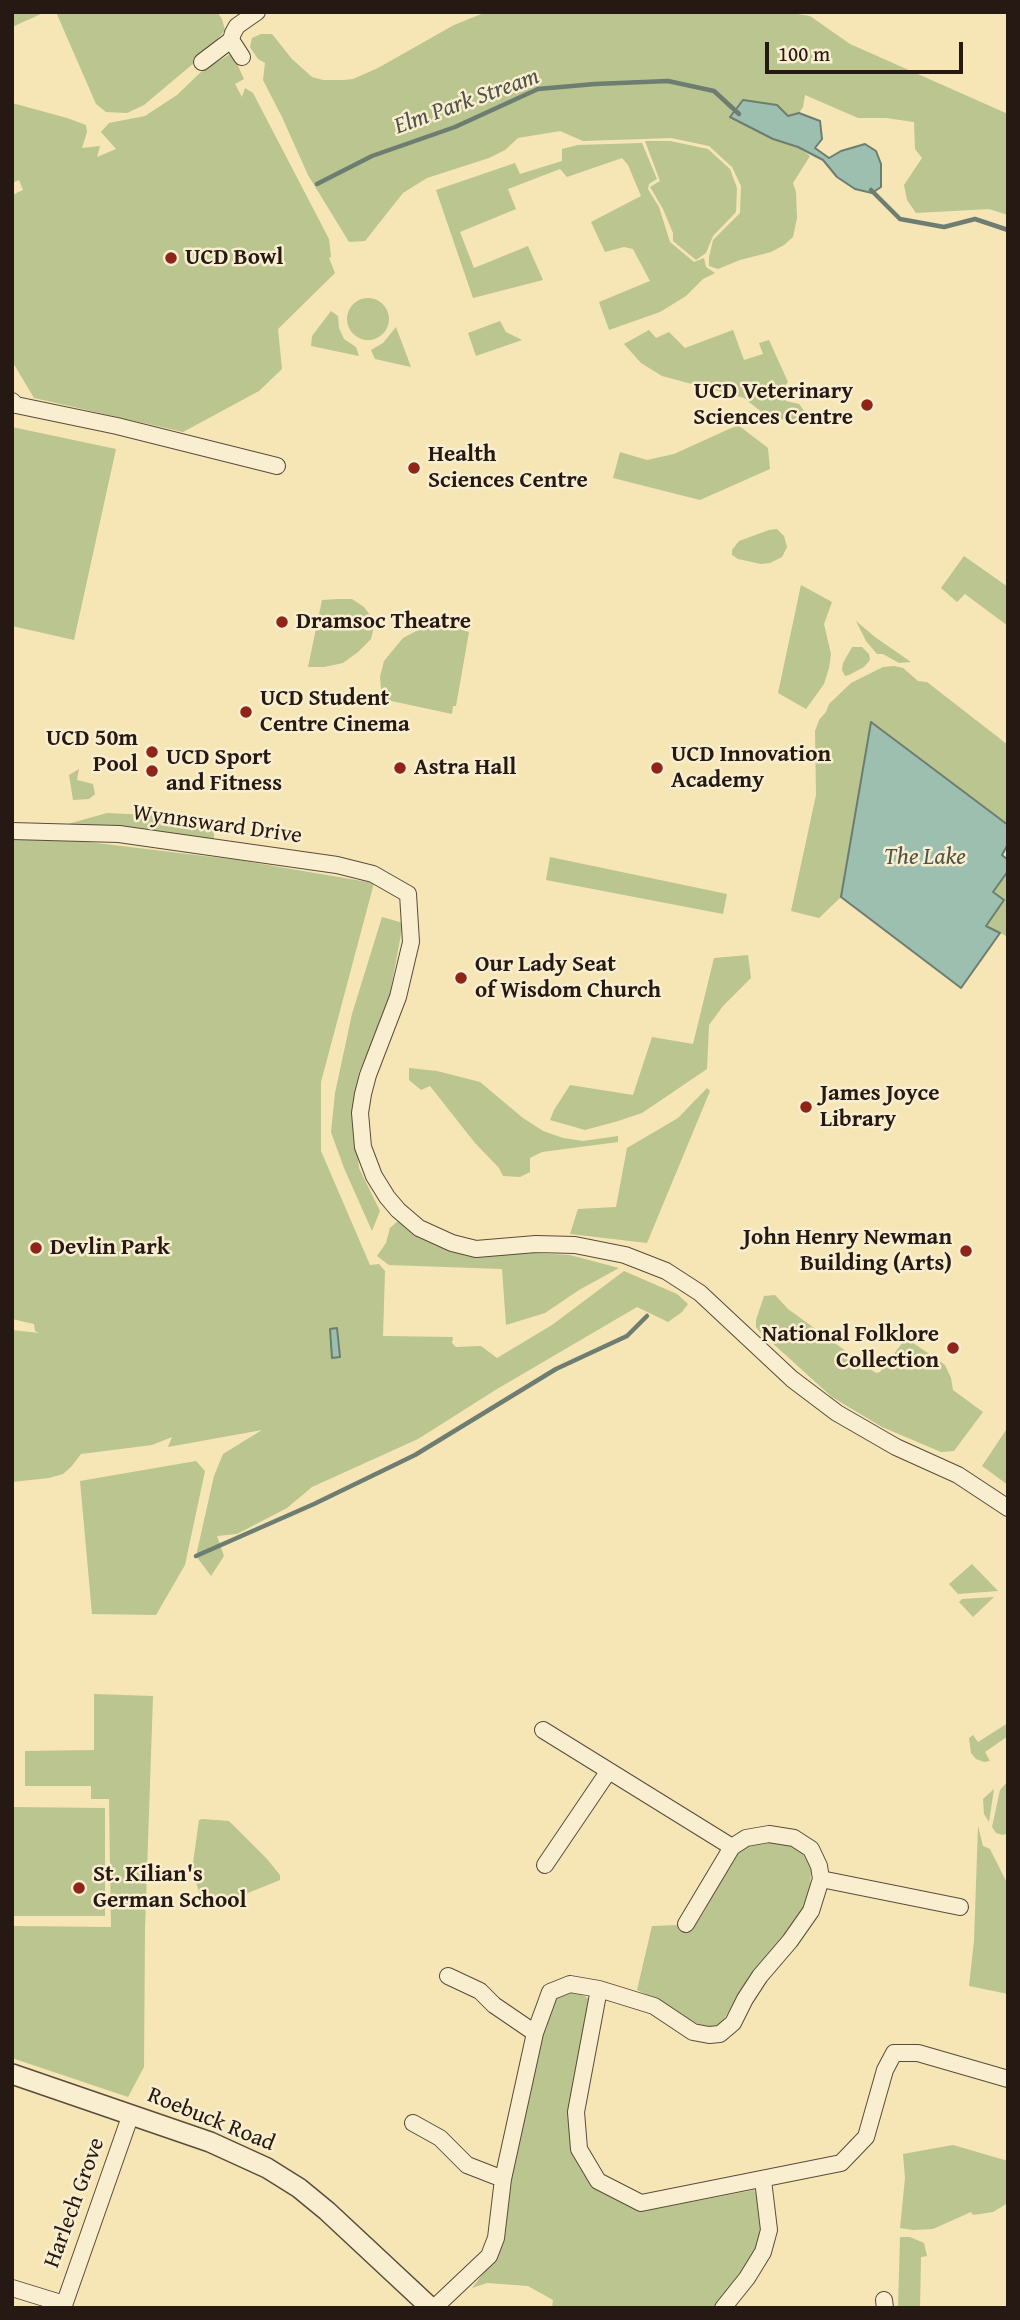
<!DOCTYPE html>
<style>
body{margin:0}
#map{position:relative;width:1020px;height:2320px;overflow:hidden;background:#f6e5b5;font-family:"Gentium Book Plus",serif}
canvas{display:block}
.frame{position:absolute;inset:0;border:14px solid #261913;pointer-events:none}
.scale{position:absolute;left:765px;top:42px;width:198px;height:32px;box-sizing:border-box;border:4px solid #261913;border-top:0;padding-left:9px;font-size:21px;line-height:24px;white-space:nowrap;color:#261913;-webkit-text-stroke:5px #f9eecf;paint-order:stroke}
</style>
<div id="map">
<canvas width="1020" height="2320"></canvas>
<div class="frame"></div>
<div class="scale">100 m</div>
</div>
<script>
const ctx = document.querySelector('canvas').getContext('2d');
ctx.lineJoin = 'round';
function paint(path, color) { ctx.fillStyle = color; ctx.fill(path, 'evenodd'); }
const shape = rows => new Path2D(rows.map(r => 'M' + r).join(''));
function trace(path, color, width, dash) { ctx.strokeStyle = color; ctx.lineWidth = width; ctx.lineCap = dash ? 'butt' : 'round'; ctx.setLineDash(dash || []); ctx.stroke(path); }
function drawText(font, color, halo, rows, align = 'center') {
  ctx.font = font + ' "Gentium Book Plus",serif'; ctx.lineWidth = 5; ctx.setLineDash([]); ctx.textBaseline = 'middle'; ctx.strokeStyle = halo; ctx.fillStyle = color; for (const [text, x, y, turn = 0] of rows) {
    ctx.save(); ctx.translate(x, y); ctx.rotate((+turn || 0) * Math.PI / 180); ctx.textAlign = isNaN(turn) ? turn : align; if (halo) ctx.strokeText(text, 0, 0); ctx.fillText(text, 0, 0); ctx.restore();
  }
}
paint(shape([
 [12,12,40,12,41,14,12,27],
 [56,12,217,12,222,19,225,30,207,52,144,105,127,113,106,112,96,104],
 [502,12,784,12,810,16,850,44,1008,114,1008,215,989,209,916,213,907,200,904,185,922,158,915,149,914,122,886,118,858,118,805,95,803,107,799,113,788,116,777,105,744,100,731,116,773,139,798,147,810,156,793,183,796,192,797,218,793,237,784,245,771,252,740,260,718,269,709,266,709,257,713,240,740,213,741,186,732,167,709,146,671,138,583,141,560,131,518,138,505,150,489,158,427,178,403,193,365,241,349,242,308,175,282,117,263,80,265,63,258,59,250,47,252,38,261,34,272,34,292,59,312,77,323,80,344,80,353,79,378,68,454,25,484,13],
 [232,53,244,79,235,84,242,97,245,88,253,93,329,239,331,257,329,258,335,273,278,329,282,369,259,391,183,432,34,398,12,361,12,195,23,190,19,180,12,183,12,103,67,118,86,125,87,132,82,148,100,146,97,157,116,149,101,132,109,123,145,116,177,95,202,71],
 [645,141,670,141,708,149,730,169,737,188,736,212,713,236,706,253,696,260,673,241,673,233,663,209,650,187,660,181],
 [642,143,657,179,649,184,648,189,659,207,670,242,694,262,704,258,706,267,715,273,703,279,686,296,660,312,609,330,599,302,650,281,633,249,624,247,605,252,591,222,641,196,628,165,622,158,567,177,560,169,508,189,516,209,460,232,474,268,528,246,543,280,473,298,436,190,515,163,520,174,562,161,562,149,578,145],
 '347 319a21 21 0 1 1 42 0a21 21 0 1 1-42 0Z',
 [331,311,338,316,339,328,344,339,356,347,359,356,311,346,312,336],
 [500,321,506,332,522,340,476,356,468,333],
 [396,327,411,367,375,359,371,350,383,343],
 [649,330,656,338,669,332,685,348,733,330,744,360,763,354,759,343,769,340,788,382,783,388,783,397,786,401,799,404,808,416,793,423,763,413,744,398,662,376,641,363,624,344],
 [738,425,768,448,770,469,700,500,613,478,620,452,647,460,674,454],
 [12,427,116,449,74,640,12,626],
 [777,529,784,536,787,547,782,557,770,563,761,564,738,559,732,555,732,550,739,541,769,530],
 [964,556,1008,587,1008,626,965,594,957,602,941,588],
 [801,585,832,602,824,624,831,654,829,668,824,684,806,709,778,693],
 [338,599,352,599,364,607,372,618,373,631,371,639,358,652,343,663,324,667,308,667,322,600],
 [856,621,875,637,911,662,899,663,883,654,877,654,866,641],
 [447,625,469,632,456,706,453,706,452,714,382,699,380,677,384,661,403,638,422,628],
 [852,647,862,647,869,654,870,660,864,667,849,675,845,676,842,670,843,663],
 [894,666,903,668,918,681,927,682,1008,745,1008,825,871,722,841,897,819,918,791,911,816,795,815,731,819,720,826,712,829,704,851,683,883,667],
 [79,769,77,780,93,784,95,794,89,799,73,800,69,775],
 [107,813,170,816,214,824,214,842,61,826],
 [12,839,63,839,238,860,374,883,321,1082,321,1151,370,1265,379,1264,385,1271,383,1336,453,1337,452,1343,456,1347,481,1346,497,1358,552,1325,624,1271,677,1294,688,1304,682,1312,668,1322,637,1307,497,1389,418,1439,312,1487,287,1508,237,1534,217,1536,224,1556,211,1576,196,1556,214,1476,223,1454,262,1430,168,1447,172,1437,152,1445,81,1454,71,1467,63,1474,49,1478,12,1482,12,1330,39,1333,35,1331,34,1324,12,1319],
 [550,857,727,894,723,914,546,880],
 [1008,871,1008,937,986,926,1003,901,993,892],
 [382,917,403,923,390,994,375,1037,359,1072,354,1120,359,1168,380,1211,372,1231,344,1168,331,1132,335,1093,352,1014],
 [748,955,751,978,723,1006,709,1025,707,1069,642,1113,618,1121,585,1130,550,1120,554,1110,570,1085,633,1095,652,1037,693,1044,714,958],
 [409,1068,437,1071,480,1082,523,1118,543,1131,563,1138,583,1141,618,1136,618,1142,542,1152,530,1158,530,1172,520,1177,503,1176,499,1168,475,1143,430,1086,421,1090,409,1080],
 [707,1088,710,1091,647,1243,570,1234,578,1209,616,1207,627,1148,678,1118],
 [398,1221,420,1235,488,1256,533,1253,570,1255,619,1268,579,1290,545,1313,506,1325,502,1269,389,1265,377,1256,386,1243,390,1228],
 [775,1295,788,1309,876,1373,880,1372,906,1338,945,1365,951,1378,953,1390,983,1412,954,1451,941,1452,882,1427,832,1397,759,1331,756,1327,756,1320,764,1296],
 [1008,1427,1008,1485,982,1466],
 [196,1461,205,1471,185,1565,156,1615,92,1614,80,1481],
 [972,1564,998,1591,958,1594,949,1584],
 [994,1597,973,1617,959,1602,962,1599],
 [94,1694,153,1696,145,1929,144,2067,128,2097,12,2058,12,1926,111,1927,109,1799,91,1799,91,1786,25,1786,25,1751,94,1750],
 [1008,1723,1008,1736,985,1752,990,1761,984,1762,976,1759,971,1753,969,1738,973,1735,978,1742],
 [1008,1781,1008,1833,1003,1835,996,1833,992,1827,1000,1790],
 [994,1789,989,1822,984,1814,983,1799],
 [12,1807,105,1808,105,1916,12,1916],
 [202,1819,229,1821,267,1859,280,1875,280,1880,243,1895,231,1904,215,1905,202,1901,192,1870,199,1820],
 [978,1826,983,1846,990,1849,1008,1885,1008,1994,969,1986,974,1941],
 [759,1839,792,1845,803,1853,811,1868,810,1889,804,1909,792,1928,745,1984,721,2024,713,2027,698,2024,675,2012,660,2001,637,1990,652,1926,678,1925,693,1928,705,1910,702,1904,738,1849],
 [573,1989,589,1999,588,2018,574,2109,594,2187,644,2211,754,2190,763,2207,757,2253,715,2308,552,2308,553,2300,528,2286,487,2283,472,2288,498,2254,505,2206,546,2019,557,1995],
 [953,2145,1008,2161,1008,2203,993,2212,973,2215,971,2212,933,2229,913,2230,900,2228,905,2178,903,2154],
 [900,2237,910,2237,924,2243,927,2256,921,2257,920,2308,898,2308]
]), '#bac58f');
const water = shape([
 [743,100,777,105,788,116,799,113,820,121,822,139,815,148,829,158,841,151,865,144,876,151,881,164,881,187,872,193,855,189,837,177,823,160,798,147,773,139,730,117,743,100],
 [871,722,1008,825,1008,844,1002,855,1008,860,1008,871,993,892,1004,900,986,926,1000,933,961,988,841,897,871,722],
 [337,1328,340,1357,332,1358,330,1329,337,1328]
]);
paint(water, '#9dbfaf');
trace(water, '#6d7d71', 2);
trace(shape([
 [317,184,372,156,455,127,538,89,595,84,668,81,714,91,739,114],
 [871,190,900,219,944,227,975,219,1008,230],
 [196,1556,314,1504,415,1455,556,1369,627,1336,647,1316]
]), '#6d7d71', 4.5);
const minor = shape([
 [242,57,231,40,233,33,237,26,257,12],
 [202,62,231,40],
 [12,401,16,405,117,426,277,466],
 [12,831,119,834,337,865,373,874,408,894,411,942,398,997,368,1075,363,1094,360,1113,363,1147,374,1176,387,1197,398,1210,419,1228,452,1243,476,1249,536,1244,575,1245,625,1255,666,1271,700,1293,792,1379,837,1413,896,1447,958,1475,1008,1508],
 [543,1730,732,1847],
 [545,1865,608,1772],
 [821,1879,960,1907],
 [686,1924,732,1847,746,1838,769,1834,794,1838,811,1849,819,1866,821,1879,811,1911,790,1941,760,1976,745,1999,733,2023,720,2034,709,2035,693,2032,654,2006,599,1989,576,2112,579,2149,598,2181,641,2203,841,2163,866,2137,885,2070,894,2053,918,2053,1008,2079],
 [448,1976,480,1991,494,2005,535,2033],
 [413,2123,440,2138,467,2165,503,2179],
 [12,2288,64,2304],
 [884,2300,885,2308],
 [63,2308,131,2114],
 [434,2308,489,2256,496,2238,503,2179,535,2033,550,1992,570,1984,599,1989],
 [723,2308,747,2278,763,2252,769,2230,763,2180]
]);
const tertiary = shape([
 [12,2074,210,2142,267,2168,299,2188,327,2211,431,2308]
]);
trace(minor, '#5a4c3c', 18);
trace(tertiary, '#5a4c3c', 22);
trace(minor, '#f9eecf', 16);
trace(tertiary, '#f9eecf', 19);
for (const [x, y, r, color] of [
 [171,258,7,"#8f2418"],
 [867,405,7,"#8f2418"],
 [414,468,7,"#8f2418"],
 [282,622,7,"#8f2418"],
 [246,712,7,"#8f2418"],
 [152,752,7,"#8f2418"],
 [400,768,7,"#8f2418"],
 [657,768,7,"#8f2418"],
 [152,771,7,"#8f2418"],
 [461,978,7,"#8f2418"],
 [806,1107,7,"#8f2418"],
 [36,1248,7,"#8f2418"],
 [966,1251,7,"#8f2418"],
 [953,1348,7,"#8f2418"],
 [79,1888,7,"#8f2418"]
]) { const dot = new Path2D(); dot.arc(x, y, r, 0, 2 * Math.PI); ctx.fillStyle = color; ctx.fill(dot); trace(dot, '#f9eecf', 2.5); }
drawText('bold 23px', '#261913', '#f9eecf', [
 ["UCD Bowl",185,258],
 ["UCD Veterinary",853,392,"right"],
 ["Sciences Centre",853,418,"right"],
 ["Health",428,455],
 ["Sciences Centre",428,481],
 ["Dramsoc Theatre",296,622],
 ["UCD Student",260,699],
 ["Centre Cinema",260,725],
 ["UCD 50m",138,739,"right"],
 ["Pool",138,765,"right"],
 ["UCD Innovation",671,755],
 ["Academy",671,781],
 ["UCD Sport",166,758],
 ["and Fitness",166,784],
 ["Astra Hall",414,768],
 ["Our Lady Seat",475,965],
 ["of Wisdom Church",475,991],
 ["James Joyce",820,1094],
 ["Library",820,1120],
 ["John Henry Newman",952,1238,"right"],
 ["Building (Arts)",952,1264,"right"],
 ["Devlin Park",50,1248],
 ["National Folklore",939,1335,"right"],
 ["Collection",939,1361,"right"],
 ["St. Kilian's",93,1875],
 ["German School",93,1901]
], 'left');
drawText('23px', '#261913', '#f9eecf', [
 ["Wynnsward Drive",217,825,8],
 ["Roebuck Road",211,2120,22],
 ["Harlech Grove",75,2203,-70]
]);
drawText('italic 24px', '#50534a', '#f9eecf', [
 ["Elm Park Stream",467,102,-20],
 ["The Lake",925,858]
]);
</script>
